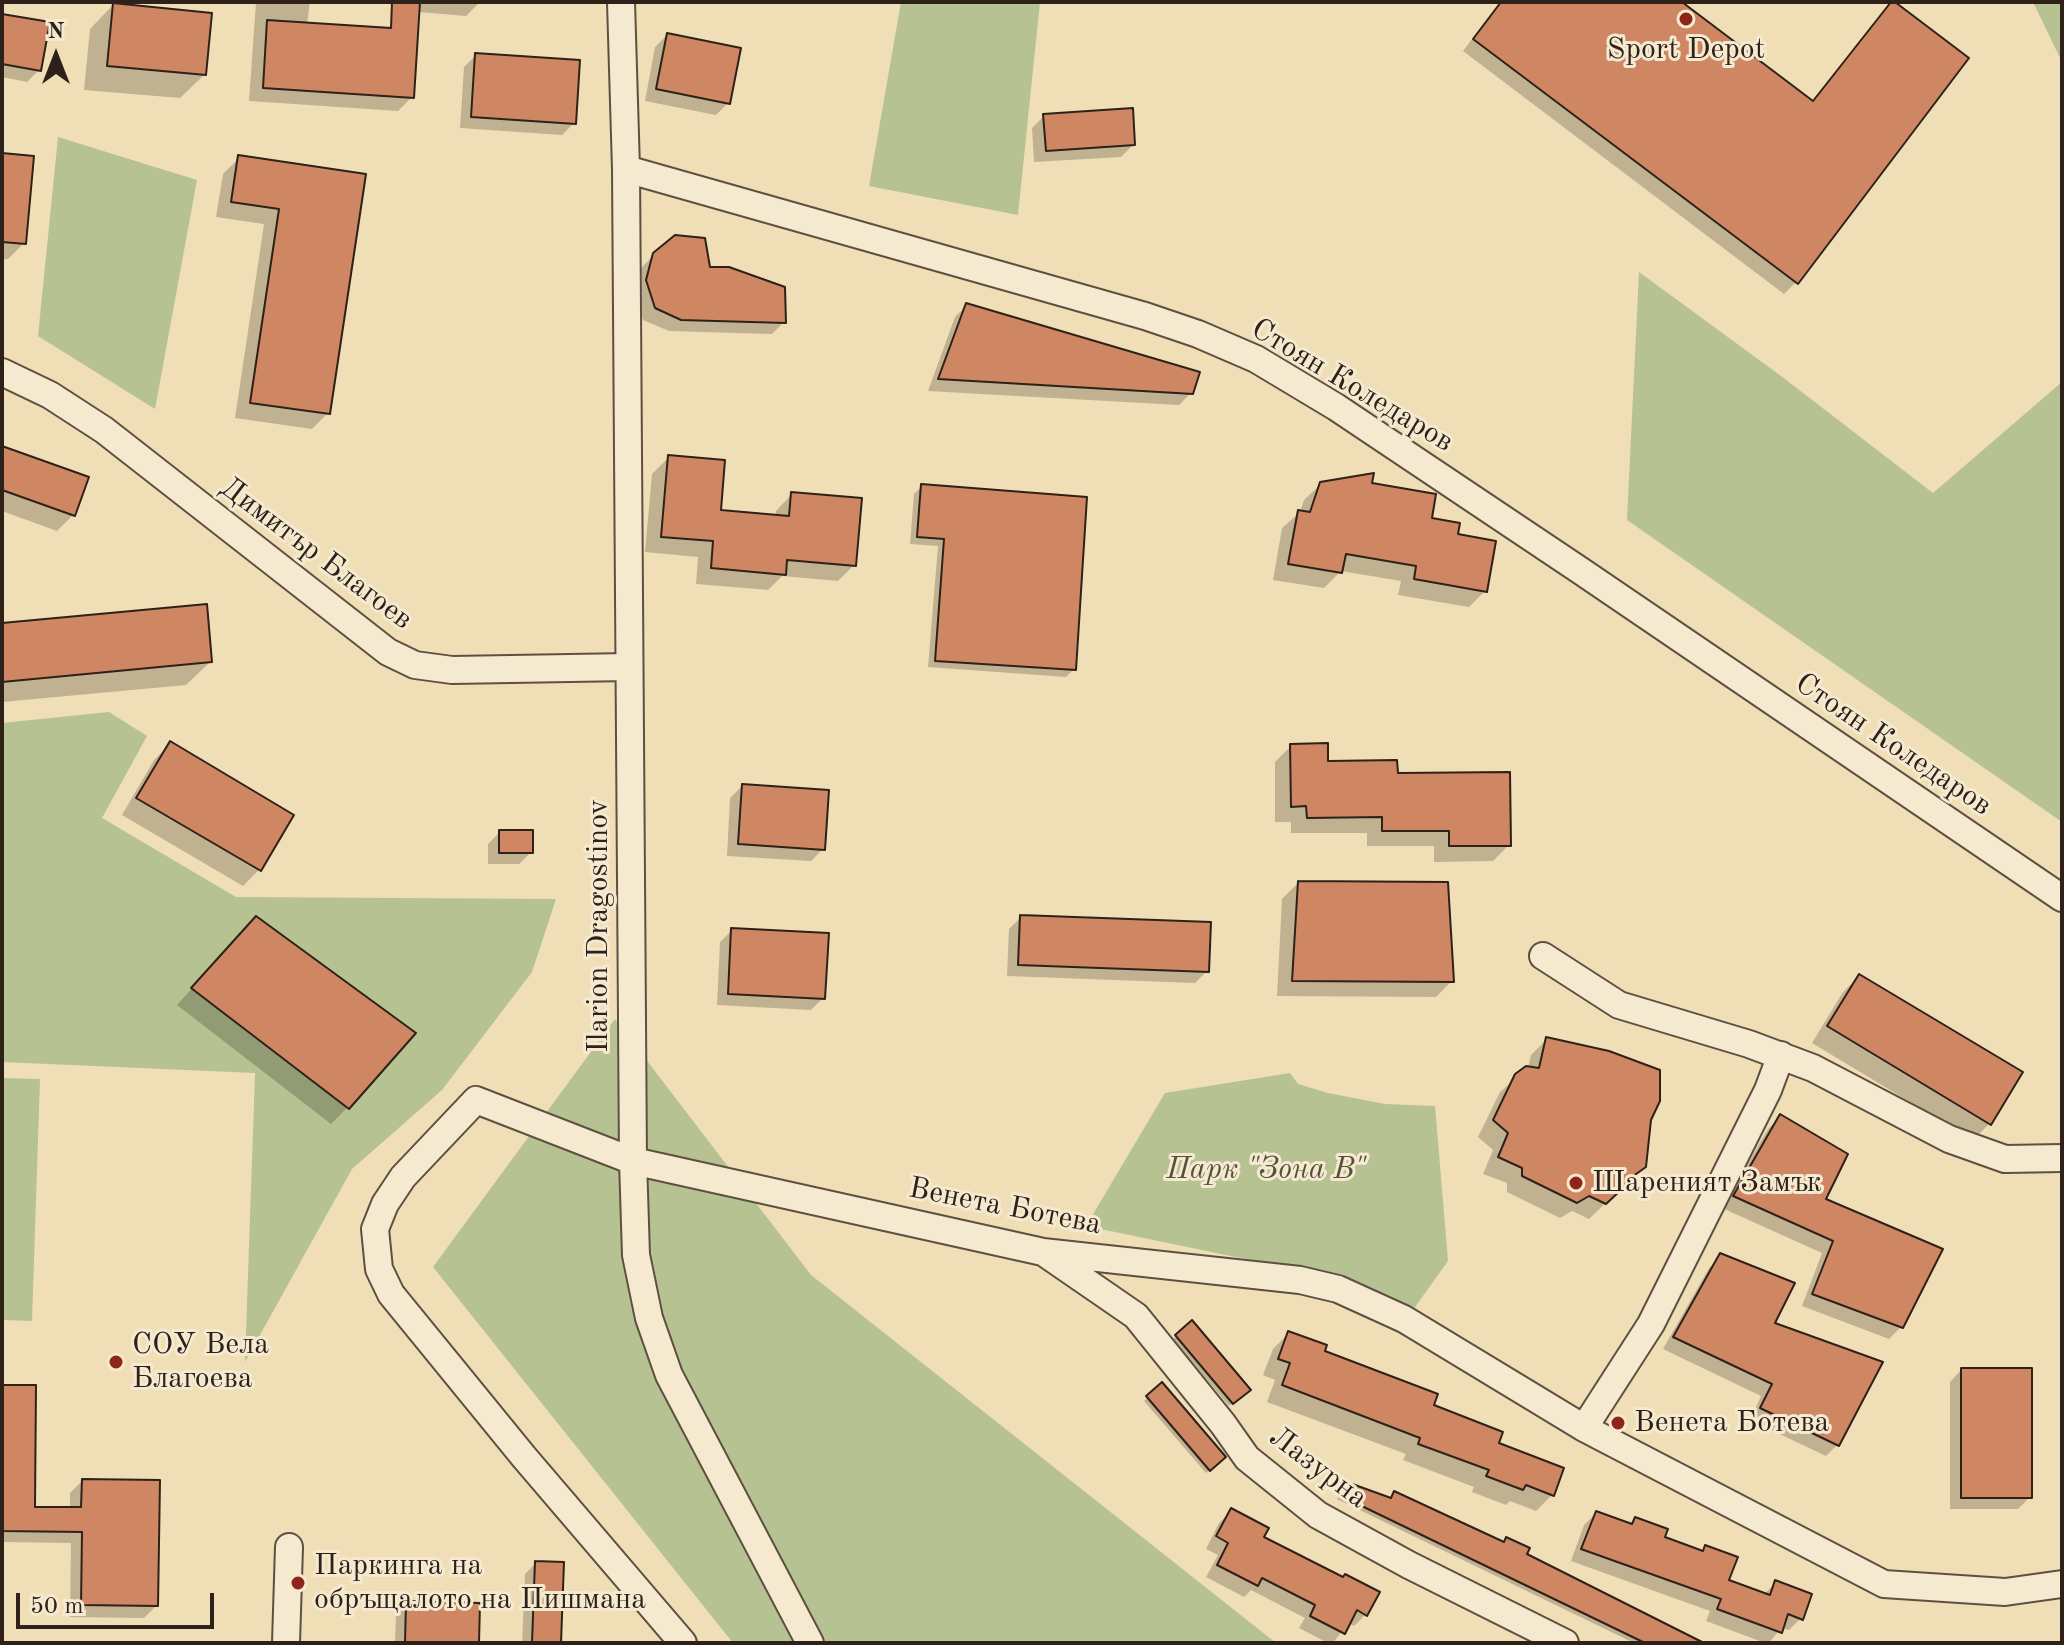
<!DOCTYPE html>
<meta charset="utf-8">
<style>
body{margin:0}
#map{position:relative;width:2064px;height:1645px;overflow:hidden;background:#f0deb6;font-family:"Old Standard TT",serif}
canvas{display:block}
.frame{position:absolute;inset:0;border:4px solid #2d211a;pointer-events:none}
.north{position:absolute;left:16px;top:16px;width:80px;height:80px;-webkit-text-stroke:6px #f5ead0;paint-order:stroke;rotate:0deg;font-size:22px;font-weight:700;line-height:32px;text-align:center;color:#2d211a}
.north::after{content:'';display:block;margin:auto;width:28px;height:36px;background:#2d211a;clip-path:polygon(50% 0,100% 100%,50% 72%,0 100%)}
.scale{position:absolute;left:16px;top:1593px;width:198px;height:36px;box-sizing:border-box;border:4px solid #2d211a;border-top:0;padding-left:10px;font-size:24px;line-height:28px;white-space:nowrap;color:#2d211a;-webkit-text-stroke:6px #f5ead0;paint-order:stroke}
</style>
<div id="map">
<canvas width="2064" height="1645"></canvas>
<div class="frame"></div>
<div class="north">N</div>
<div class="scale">50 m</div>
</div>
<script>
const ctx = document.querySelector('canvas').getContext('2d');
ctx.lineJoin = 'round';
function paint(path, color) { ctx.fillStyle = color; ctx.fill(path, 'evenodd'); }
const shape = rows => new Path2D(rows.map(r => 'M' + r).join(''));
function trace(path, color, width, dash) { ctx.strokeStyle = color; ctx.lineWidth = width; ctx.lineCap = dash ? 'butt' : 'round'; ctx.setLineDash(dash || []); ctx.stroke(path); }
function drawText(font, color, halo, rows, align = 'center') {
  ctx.font = font + ' "Old Standard TT",serif'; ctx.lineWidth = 6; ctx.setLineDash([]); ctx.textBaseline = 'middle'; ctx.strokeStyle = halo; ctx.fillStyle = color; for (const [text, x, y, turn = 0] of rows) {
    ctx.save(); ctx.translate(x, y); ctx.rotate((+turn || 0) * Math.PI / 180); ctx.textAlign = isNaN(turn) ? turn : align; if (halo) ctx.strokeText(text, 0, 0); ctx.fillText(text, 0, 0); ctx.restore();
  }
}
paint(shape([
 [901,2,1040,2,1018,215,869,186],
 [2033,2,2062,2,2062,62],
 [58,137,197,180,155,409,38,336],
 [1639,272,1781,376,1933,493,2062,382,2062,822,1627,520],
 [109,712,147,736,102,818,236,897,556,899,532,972,442,1090,352,1169,245,1362,255,1073,2,1062,2,723],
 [615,1019,811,1275,1276,1643,733,1643,433,1267],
 [1290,1073,1298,1084,1328,1093,1385,1104,1435,1106,1448,1261,1410,1314,1332,1277,1086,1226,1165,1093],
 [2,1078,40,1079,32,1321,2,1320]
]), '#b6c291');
paint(shape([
 [256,2,310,2,307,24,412,97,398,111,249,101],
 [420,2,480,2,466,16,419,12],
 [1500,2,1679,2,1812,102,1893,3,1796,282,1784,294,1463,51],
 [113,5,204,75,180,98,84,90,90,29],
 [2,16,39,70,27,82,2,77],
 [667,35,728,103,716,115,645,101,655,47],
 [476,55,574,123,562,135,460,128,464,67],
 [1044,116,1133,145,1121,157,1034,162,1032,128],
 [2,155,24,243,8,259,2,259],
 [239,158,363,176,328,413,312,429,235,418,264,224,216,217,223,174],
 [654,255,708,269,784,322,772,334,669,331,643,320,635,293,641,268],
 [967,305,1191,393,1179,405,928,391,955,317],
 [2,448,73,515,57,531,2,511],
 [668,458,719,512,775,517,776,511,792,494,854,565,838,581,782,576,768,590,696,584,698,557,645,552,652,474],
 [1321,484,1369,485,1455,536,1485,591,1469,607,1398,595,1401,581,1341,571,1324,588,1273,580,1282,528,1300,512,1304,500],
 [922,486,1074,669,1066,677,928,667,938,546,910,544,914,494],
 [2,625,210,662,186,685,2,702],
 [170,744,292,815,259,870,243,886,122,815,154,760],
 [1291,746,1326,763,1509,845,1493,861,1434,862,1434,846,1367,846,1367,833,1291,833,1291,822,1275,822,1275,762],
 [742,786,823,849,811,861,727,856,730,798],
 [500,832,531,852,519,864,488,864,488,844],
 [1298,883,1452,981,1436,997,1277,996,1282,899],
 [1021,917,1207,971,1195,983,1007,976,1009,929],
 [732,930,823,998,811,1010,717,1005,720,942],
 [240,935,347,1108,331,1124,177,1005],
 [1859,976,2020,1073,1989,1124,1973,1140,1812,1043,1843,992],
 [1547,1039,1649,1119,1644,1166,1589,1219,1572,1211,1560,1218,1507,1192,1507,1183,1483,1174,1493,1150,1478,1137,1500,1092,1528,1068,1531,1055],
 [1780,1117,1824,1200,1901,1327,1889,1339,1802,1306,1822,1253,1722,1208,1768,1129],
 [1721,1256,1772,1324,1838,1444,1826,1456,1750,1420,1761,1396,1663,1349,1709,1268],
 [1192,1323,1248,1390,1229,1406,1173,1339],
 [1289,1333,1431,1406,1552,1495,1536,1511,1510,1501,1506,1505,1472,1492,1474,1487,1403,1460,1406,1454,1267,1402,1275,1380,1263,1375,1273,1349],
 [1961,1370,2030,1497,2018,1509,1950,1509,1950,1382],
 [1162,1385,1224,1457,1206,1473,1144,1401],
 [2,1387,33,1509,70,1509,70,1493,82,1481,156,1606,144,1618,70,1617,71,1543,2,1542],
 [1345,1484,1390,1500,1392,1496,1525,1555,1700,1643,1634,1643,1337,1499],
 [1231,1511,1261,1538,1366,1614,1354,1626,1348,1623,1333,1643,1328,1643,1299,1628,1305,1618,1251,1590,1244,1597,1206,1577,1218,1555,1206,1549,1219,1523],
 [1596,1513,1629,1525,1635,1519,1662,1538,1701,1552,1706,1548,1727,1582,1763,1595,1776,1583,1801,1618,1789,1630,1781,1628,1769,1643,1765,1643,1706,1621,1710,1611,1571,1561,1584,1525],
 [536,1563,559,1643,522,1643,525,1574],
 [407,1603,477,1643,395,1643,396,1614]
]), '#0003');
const building = shape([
 [392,2,420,2,414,98,263,88,267,20,391,28,392,2],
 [1501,2,1682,2,1813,101,1891,2,1895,2,1969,58,1798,284,1473,39,1501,2],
 [113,3,212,13,206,75,107,66,113,3],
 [2,14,50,22,41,71,2,64,2,14],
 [667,33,741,48,730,104,656,89,667,33],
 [475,53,580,60,576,124,471,117,475,53],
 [1133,108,1135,145,1046,151,1043,114,1133,108],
 [2,153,34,156,26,244,2,242,2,153],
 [238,155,366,174,330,414,250,403,279,209,231,202,238,155],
 [675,235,705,238,710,267,729,267,785,287,786,323,681,320,655,308,646,280,653,253,675,235],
 [966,303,1200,372,1193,394,938,379,966,303],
 [2,446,89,477,75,516,2,490,2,446],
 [668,455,725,460,721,510,789,516,791,492,862,498,856,566,787,560,786,575,711,568,713,541,661,537,668,455],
 [1374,473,1372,483,1436,494,1432,518,1460,523,1458,534,1496,541,1487,592,1414,579,1416,566,1346,554,1342,573,1288,564,1298,510,1310,512,1320,482,1374,473],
 [921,484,1087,497,1076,670,935,661,944,539,917,537,921,484],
 [207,604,212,662,2,682,2,623,207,604],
 [170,741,294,815,261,871,136,798,170,741],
 [1328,743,1328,761,1397,760,1398,773,1510,772,1511,846,1449,846,1449,831,1382,831,1382,817,1307,818,1306,806,1291,807,1290,744,1328,743],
 [742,784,829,790,825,850,738,844,742,784],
 [499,830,533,830,533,853,499,853,499,830],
 [1298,881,1448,882,1454,982,1292,981,1298,881],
 [1020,915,1211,922,1209,972,1018,965,1020,915],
 [256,916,416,1033,349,1109,191,988,256,916],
 [731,928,829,933,825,999,728,994,731,928],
 [1859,974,2023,1072,1991,1125,1827,1026,1859,974],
 [1546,1037,1609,1051,1660,1070,1660,1101,1651,1120,1646,1167,1629,1179,1622,1189,1606,1204,1589,1196,1577,1203,1522,1176,1522,1168,1498,1157,1508,1133,1493,1120,1515,1074,1526,1066,1539,1068,1546,1037],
 [1780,1114,1848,1154,1826,1199,1943,1249,1903,1328,1812,1294,1833,1241,1733,1196,1780,1114],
 [1720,1253,1795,1283,1775,1323,1883,1362,1839,1446,1760,1408,1772,1384,1673,1337,1720,1253],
 [1192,1320,1251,1390,1233,1404,1175,1335,1192,1320],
 [1288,1331,1327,1345,1325,1351,1438,1394,1434,1405,1503,1432,1499,1443,1564,1468,1554,1496,1526,1485,1523,1490,1486,1476,1489,1470,1418,1444,1420,1438,1282,1385,1290,1363,1278,1359,1288,1331],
 [1961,1368,2032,1368,2032,1498,1961,1498,1961,1368],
 [1162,1382,1226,1457,1210,1471,1146,1396,1162,1382],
 [2,1385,36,1385,35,1507,81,1507,82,1479,160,1480,158,1606,81,1605,82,1532,2,1531,2,1385],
 [1344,1481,1391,1498,1394,1491,1504,1542,1506,1537,1530,1548,1527,1554,1704,1643,1645,1643,1339,1495,1344,1481],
 [1231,1508,1269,1528,1264,1537,1343,1577,1345,1574,1380,1592,1367,1616,1357,1610,1345,1634,1310,1616,1315,1605,1262,1578,1258,1586,1217,1565,1228,1543,1216,1536,1231,1508],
 [1596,1511,1632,1524,1635,1517,1668,1529,1665,1537,1703,1551,1705,1545,1738,1557,1729,1580,1770,1595,1775,1580,1812,1594,1803,1620,1788,1614,1782,1633,1717,1609,1721,1599,1581,1549,1596,1511],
 [535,1561,564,1562,561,1643,532,1643,535,1561],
 [406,1601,480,1603,479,1643,405,1643,406,1601]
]);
paint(building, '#ce8762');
trace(building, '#2d211a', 2);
const minor = shape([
 [621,2,626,169,633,1161,636,1255,649,1318,669,1375,810,1643],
 [626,169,1145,316,1198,334,1256,359,1336,407,1581,571,2062,898],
 [2,372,50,395,104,430,388,652,415,665,452,670,629,667],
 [1543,956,1619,1005,1749,1044,1813,1068,1949,1139,2005,1159,2062,1158],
 [1046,1254,1136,1316,1223,1424,1247,1458,1318,1515,1409,1565,1565,1643],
 [1584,1428,1651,1324,1768,1090,1781,1055],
 [286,1643,289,1547],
 [683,1643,524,1457,391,1294,379,1269,375,1229,385,1204,403,1177,476,1100,633,1161,1043,1252,1300,1280,1338,1289,1404,1319,1584,1428,1884,1584,2005,1592,2062,1584]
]);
trace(minor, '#5e5041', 30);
trace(minor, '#f5ead0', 26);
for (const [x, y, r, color] of [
 [1686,19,8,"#8f2418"],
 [1576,1183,8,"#8f2418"],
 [116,1362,8,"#8f2418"],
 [1618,1423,8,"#8f2418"],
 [298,1583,8,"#8f2418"]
]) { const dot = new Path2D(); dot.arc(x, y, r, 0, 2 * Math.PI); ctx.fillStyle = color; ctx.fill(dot); trace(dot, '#f5ead0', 3); }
drawText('30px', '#2d211a', '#f5ead0', [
 ["Sport Depot",1686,50,"center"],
 ["Шареният Замък",1592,1183],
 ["СОУ Вела",132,1345],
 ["Благоева",132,1379],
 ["Венета Ботева",1634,1423],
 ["Паркинга на",314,1566],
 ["обръщалото на Пишмана",314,1600]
], 'left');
drawText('30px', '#2d211a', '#f5ead0', [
 ["Стоян Коледаров",1352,386,31],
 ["Димитър Благоев",316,554,37],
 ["Стоян Коледаров",1893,745,34],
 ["Ilarion Dragostinov",599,926,-90],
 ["Венета Ботева",1005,1207,11],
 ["Лазурна",1318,1468,37]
]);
drawText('italic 30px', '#56513e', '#f5ead0', [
 ["Парк \"Зона В\"",1266,1170]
]);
</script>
